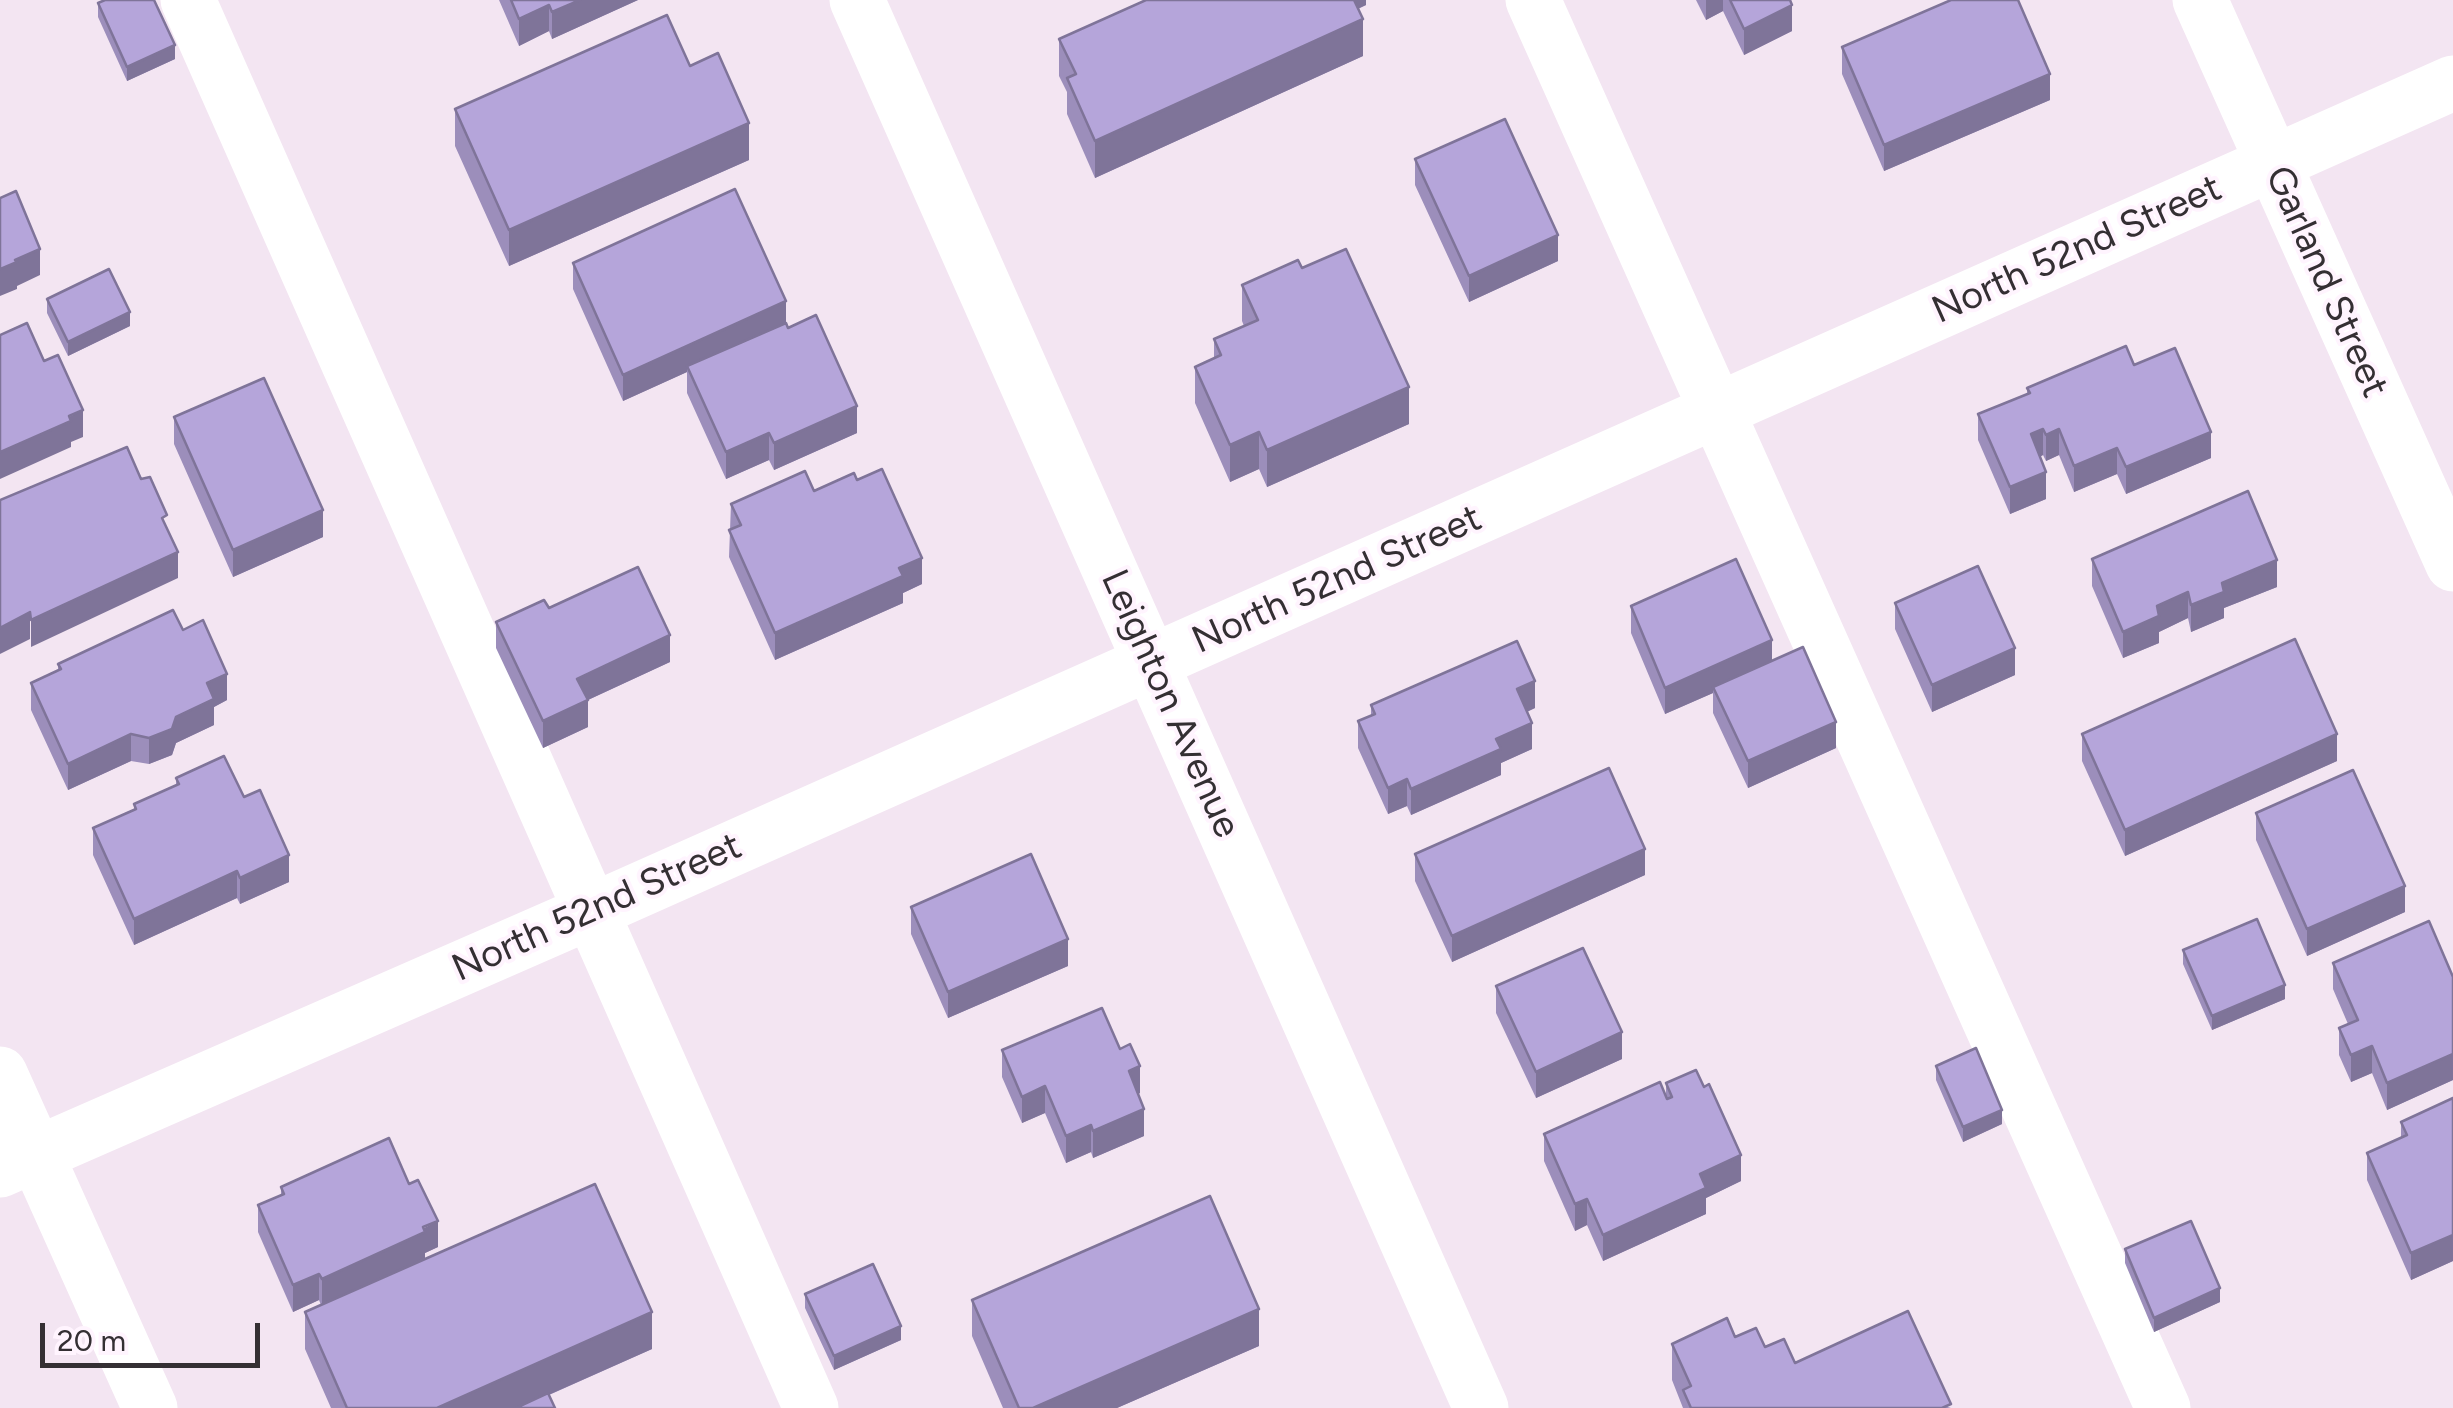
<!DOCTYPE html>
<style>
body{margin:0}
#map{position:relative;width:2453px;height:1408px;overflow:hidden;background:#f3e5f2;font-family:Figtree,sans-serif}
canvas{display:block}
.scale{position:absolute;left:40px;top:1323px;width:220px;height:45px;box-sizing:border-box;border:5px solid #342f33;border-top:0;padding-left:12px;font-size:30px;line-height:35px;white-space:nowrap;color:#342f33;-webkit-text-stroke:8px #fff4fe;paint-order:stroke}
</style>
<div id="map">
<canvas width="2453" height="1408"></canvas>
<div class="scale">20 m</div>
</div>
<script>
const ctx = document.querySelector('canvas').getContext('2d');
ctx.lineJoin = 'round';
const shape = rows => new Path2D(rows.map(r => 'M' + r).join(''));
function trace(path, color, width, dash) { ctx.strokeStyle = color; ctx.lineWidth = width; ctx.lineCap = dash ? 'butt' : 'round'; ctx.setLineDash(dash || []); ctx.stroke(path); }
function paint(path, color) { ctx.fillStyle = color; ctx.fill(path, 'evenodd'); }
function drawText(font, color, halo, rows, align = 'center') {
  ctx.font = font + ' Figtree,sans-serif'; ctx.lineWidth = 8; ctx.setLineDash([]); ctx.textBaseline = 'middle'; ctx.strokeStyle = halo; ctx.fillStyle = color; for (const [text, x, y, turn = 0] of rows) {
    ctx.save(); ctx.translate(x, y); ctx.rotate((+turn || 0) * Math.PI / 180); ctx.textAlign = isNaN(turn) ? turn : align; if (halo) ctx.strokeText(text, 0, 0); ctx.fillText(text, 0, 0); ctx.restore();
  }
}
trace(shape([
 [188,0,811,1408],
 [857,0,1481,1408],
 [1533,0,2163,1408],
 [2200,0,2453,564],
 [0,1074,150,1408],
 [0,1170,592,911,2453,83]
]), '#fff', 55);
paint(shape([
 [499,0,638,0,552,39,549,31,519,46],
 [1366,0,1366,5,1358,9,1363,56,1095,178,1067,114,1067,92,1059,76,1059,39],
 [1696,0,1790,0,1792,31,1744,55,1723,11,1706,20],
 [98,3,175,59,127,81,98,17],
 [1842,47,2050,100,1884,171,1842,74],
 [690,66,749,160,509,266,455,146,455,109],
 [1415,159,1558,261,1469,302,1415,185],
 [573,263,786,323,857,433,774,470,769,460,726,479,687,393,687,372,623,401,573,289],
 [1302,268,1409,424,1267,487,1259,469,1230,482,1195,403,1195,367,1214,359,1214,339,1244,326,1242,321,1242,285],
 [47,299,130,326,68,356,47,313],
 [2134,365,2211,458,2126,494,2117,474,2074,492,2059,455,2046,461,2043,455,2040,457,2046,499,2010,514,1978,440,1978,414,2027,394,2027,388],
 [174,417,323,537,233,577,174,444],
 [857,480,922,584,903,593,903,603,775,660,729,557,731,504,814,491],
 [2092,559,2277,587,2224,608,2224,618,2191,632,2188,618,2159,632,2159,643,2123,658,2092,586],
 [1895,603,2015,675,1932,712,1895,629],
 [1631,606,1772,661,1836,748,1748,788,1713,713,1713,693,1665,714,1631,633],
 [549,608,670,662,588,700,588,727,543,748,496,648,496,622],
 [183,630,227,700,214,707,214,725,176,743,172,755,149,764,131,761,68,790,31,710,31,683,58,670,58,664],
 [1371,705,1535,708,1527,712,1532,749,1501,763,1501,775,1411,815,1407,806,1388,814,1358,748,1358,721,1371,716],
 [2082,734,2337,761,2125,856,2082,761],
 [176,778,244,797,289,882,240,904,237,898,134,945,93,855,93,828,134,809,134,804,176,785],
 [2256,813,2405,912,2307,956,2256,840],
 [1415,854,1645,875,1452,962,1415,881],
 [911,907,1068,966,948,1018,911,934],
 [2183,950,2285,999,2212,1030,2183,964],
 [2333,963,2453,977,2453,1080,2387,1110,2372,1073,2351,1082,2339,1055,2339,1028,2348,1024,2333,989],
 [1496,986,1622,1059,1536,1098,1496,1013],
 [1002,1050,1140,1093,1138,1094,1144,1136,1093,1158,1091,1152,1066,1163,1045,1113,1022,1123,1002,1077],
 [1936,1066,2002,1124,1963,1142,1936,1080],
 [1666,1083,1741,1181,1706,1198,1706,1214,1603,1261,1587,1225,1575,1231,1544,1161,1544,1134,1666,1095],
 [2453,1098,2453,1261,2411,1280,2367,1180,2367,1153,2401,1137,2401,1122],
 [281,1187,438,1247,425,1253,425,1258,652,1349,549,1395,555,1408,331,1408,305,1349,305,1312,321,1305,319,1300,293,1312,258,1232,258,1205,281,1195],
 [2125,1249,2220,1302,2154,1332,2125,1263],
 [805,1294,901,1340,834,1370,805,1308],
 [972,1300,1259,1346,1117,1408,1003,1408,972,1336],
 [1735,1337,1765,1347,1795,1363,1951,1408,1683,1408,1672,1380,1672,1344]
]), '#9c8ebb');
paint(shape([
 [580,0,638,0,552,39,552,12],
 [1344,0,1366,0,1366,5,1344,15],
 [1706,0,1723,0,1723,11,1706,20],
 [549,5,549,31,519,46,519,19],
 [1792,5,1792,31,1744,55,1744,29],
 [1363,19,1363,56,1095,178,1095,141],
 [175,45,175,59,127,81,127,67],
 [2050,74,2050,100,1884,171,1884,145],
 [749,123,749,160,509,266,509,230],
 [1558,235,1558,261,1469,302,1469,276],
 [40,249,40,275,17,286,17,289,0,296,0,269,15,260],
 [786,301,786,328,687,366,687,372,623,401,623,375],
 [130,312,130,326,68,356,68,342],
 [1409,387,1409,424,1267,487,1267,450],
 [857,406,857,433,774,470,774,443],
 [83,410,83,437,71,442,71,447,0,479,0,452],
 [2043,429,2043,455,2031,461,2031,434],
 [2059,429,2059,455,2046,461,2046,435],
 [1259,432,1259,469,1230,482,1230,445],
 [2211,432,2211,458,2126,494,2126,467],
 [769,433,769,460,726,479,726,452],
 [2117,448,2117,474,2074,492,2074,466],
 [2046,472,2046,499,2010,514,2010,487],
 [323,510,323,537,233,577,233,550],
 [178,552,178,578,31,647,31,620],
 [922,558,922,584,903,593,903,603,775,660,775,633,899,568],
 [2277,560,2277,587,2224,608,2224,618,2191,632,2191,605,2222,583],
 [2188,592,2188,618,2159,632,2159,643,2123,658,2123,632,2157,606],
 [30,612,30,639,0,654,0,628],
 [670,635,670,662,577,705,577,679],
 [1772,640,1772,667,1713,687,1713,693,1665,714,1665,688],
 [2015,648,2015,675,1932,712,1932,685],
 [227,674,227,700,214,707,214,725,176,743,172,755,149,764,149,738,176,717,207,683],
 [1535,681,1535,708,1517,716,1517,689],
 [588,700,588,727,543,748,543,721],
 [1836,722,1836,748,1748,788,1748,761],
 [1532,723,1532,749,1501,763,1501,775,1411,815,1411,789,1496,739],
 [131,734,131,761,68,790,68,764],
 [2337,734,2337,761,2125,856,2125,830],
 [1407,779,1407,806,1388,814,1388,788],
 [1645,849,1645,875,1452,962,1452,936],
 [289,855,289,882,240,904,240,878],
 [237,871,237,898,134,945,134,919],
 [2405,886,2405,912,2307,956,2307,929],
 [1068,939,1068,966,948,1018,948,992],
 [2285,985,2285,999,2212,1030,2212,1016],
 [1622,1032,1622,1059,1536,1098,1536,1072],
 [2372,1046,2372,1073,2351,1082,2351,1055],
 [2453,1054,2453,1080,2387,1110,2387,1083],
 [1140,1066,1140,1093,1129,1098,1129,1071],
 [1045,1086,1045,1113,1022,1123,1022,1097],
 [1144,1109,1144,1136,1093,1158,1093,1131],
 [2002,1110,2002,1124,1963,1142,1963,1127],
 [1091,1125,1091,1152,1066,1163,1066,1136],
 [1741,1155,1741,1181,1706,1198,1706,1214,1603,1261,1603,1235,1700,1174],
 [1587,1199,1587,1225,1575,1231,1575,1204],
 [438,1221,438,1247,425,1253,425,1258,322,1305,322,1279],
 [2453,1235,2453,1261,2411,1280,2411,1253],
 [319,1274,319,1300,293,1312,293,1285],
 [2220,1288,2220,1302,2154,1332,2154,1318],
 [1259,1309,1259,1346,1117,1408,1033,1408],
 [652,1312,652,1349,519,1408,437,1408],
 [901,1326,901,1340,834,1370,834,1356]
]), '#7f7499');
const building = shape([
 [105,0,154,0,175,45,127,67,98,3,105,0],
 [511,0,580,0,552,12,549,5,519,19,511,0],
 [1146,0,1354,0,1363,19,1095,141,1067,78,1076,74,1059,39,1146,0],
 [1730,0,1790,0,1792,5,1744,29,1730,0],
 [1951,0,2018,0,2050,74,1884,145,1842,47,1951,0],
 [667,15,690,66,718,53,749,123,509,230,455,109,667,15],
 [1505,119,1558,235,1469,276,1415,159,1505,119],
 [735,189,786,301,623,375,573,263,735,189],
 [16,191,40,249,15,260,17,262,0,269,0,198,16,191],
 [1346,249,1409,387,1267,450,1259,432,1230,445,1195,367,1221,355,1214,339,1258,320,1242,285,1298,260,1302,268,1346,249],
 [109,269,130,312,68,342,47,299,109,269],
 [816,315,857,406,774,443,769,433,726,452,687,366,786,323,788,328,816,315],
 [27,323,44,361,58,355,83,410,69,416,71,421,0,452,0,335,27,323],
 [2126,346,2134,365,2175,348,2211,432,2126,467,2117,448,2074,466,2059,429,2046,435,2043,429,2031,434,2046,472,2010,487,1978,414,2030,393,2027,388,2126,346],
 [264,378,323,510,233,550,174,417,264,378],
 [127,447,141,479,150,477,167,515,162,518,178,552,31,620,30,612,0,628,0,500,127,447],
 [882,469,922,558,899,568,903,576,775,633,729,530,741,525,731,504,805,471,814,491,854,473,857,480,882,469],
 [2248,491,2277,560,2222,583,2224,592,2191,605,2188,592,2157,606,2159,616,2123,632,2092,559,2248,491],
 [1736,559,1772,640,1665,688,1631,606,1736,559],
 [1978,566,2015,648,1932,685,1895,603,1978,566],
 [638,567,670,635,577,679,588,700,543,721,496,622,544,600,549,608,638,567],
 [173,610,183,630,203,620,227,674,207,683,214,699,176,717,172,729,149,738,131,734,68,764,31,683,61,669,58,664,173,610],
 [2295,639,2337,734,2125,830,2082,734,2295,639],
 [1517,641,1535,681,1517,689,1532,723,1496,739,1501,749,1411,789,1407,779,1388,788,1358,721,1375,714,1371,705,1517,641],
 [1803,647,1836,722,1748,761,1713,687,1803,647],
 [224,756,244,797,260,790,289,855,240,878,237,871,134,919,93,828,136,809,134,804,179,784,176,778,224,756],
 [1609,768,1645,849,1452,936,1415,854,1609,768],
 [2353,770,2405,886,2307,929,2256,813,2353,770],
 [1031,854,1068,939,948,992,911,907,1031,854],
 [2257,919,2285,985,2212,1016,2183,950,2257,919],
 [2429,921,2453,977,2453,1054,2387,1083,2372,1046,2351,1055,2339,1028,2358,1020,2333,963,2429,921],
 [1583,948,1622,1032,1536,1072,1496,986,1583,948],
 [1102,1008,1120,1049,1130,1044,1140,1066,1129,1071,1144,1109,1093,1131,1091,1125,1066,1136,1045,1086,1022,1097,1002,1050,1102,1008],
 [1976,1048,2002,1110,1963,1127,1936,1066,1976,1048],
 [1696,1070,1704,1087,1709,1084,1741,1155,1700,1174,1706,1188,1603,1235,1587,1199,1575,1204,1544,1134,1660,1082,1667,1099,1672,1097,1666,1083,1696,1070],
 [2453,1098,2453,1235,2411,1253,2367,1153,2407,1135,2401,1122,2453,1098],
 [389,1138,409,1184,418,1180,438,1221,423,1227,425,1232,322,1279,319,1274,293,1285,258,1205,284,1194,281,1187,389,1138],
 [595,1184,652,1312,437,1408,347,1408,305,1312,595,1184],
 [1210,1196,1259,1309,1033,1408,1019,1408,972,1300,1210,1196],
 [2191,1221,2220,1288,2154,1318,2125,1249,2191,1221],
 [873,1264,901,1326,834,1356,805,1294,873,1264],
 [1908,1311,1951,1404,1942,1408,1691,1408,1683,1390,1691,1386,1672,1344,1727,1318,1735,1337,1756,1328,1765,1347,1784,1339,1795,1363,1908,1311],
 [548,1393,555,1408,516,1408,548,1393]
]);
paint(building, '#b5a5da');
trace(building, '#7f7499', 2.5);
drawText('38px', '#342f33', '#fff4fe', [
 ["North 52nd Street",2077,250,-24],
 ["Garland Street",2326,282,66],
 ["North 52nd Street",1337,580,-24],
 ["Leighton Avenue",1170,704,66],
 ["North 52nd Street",597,908,-24]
]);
</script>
